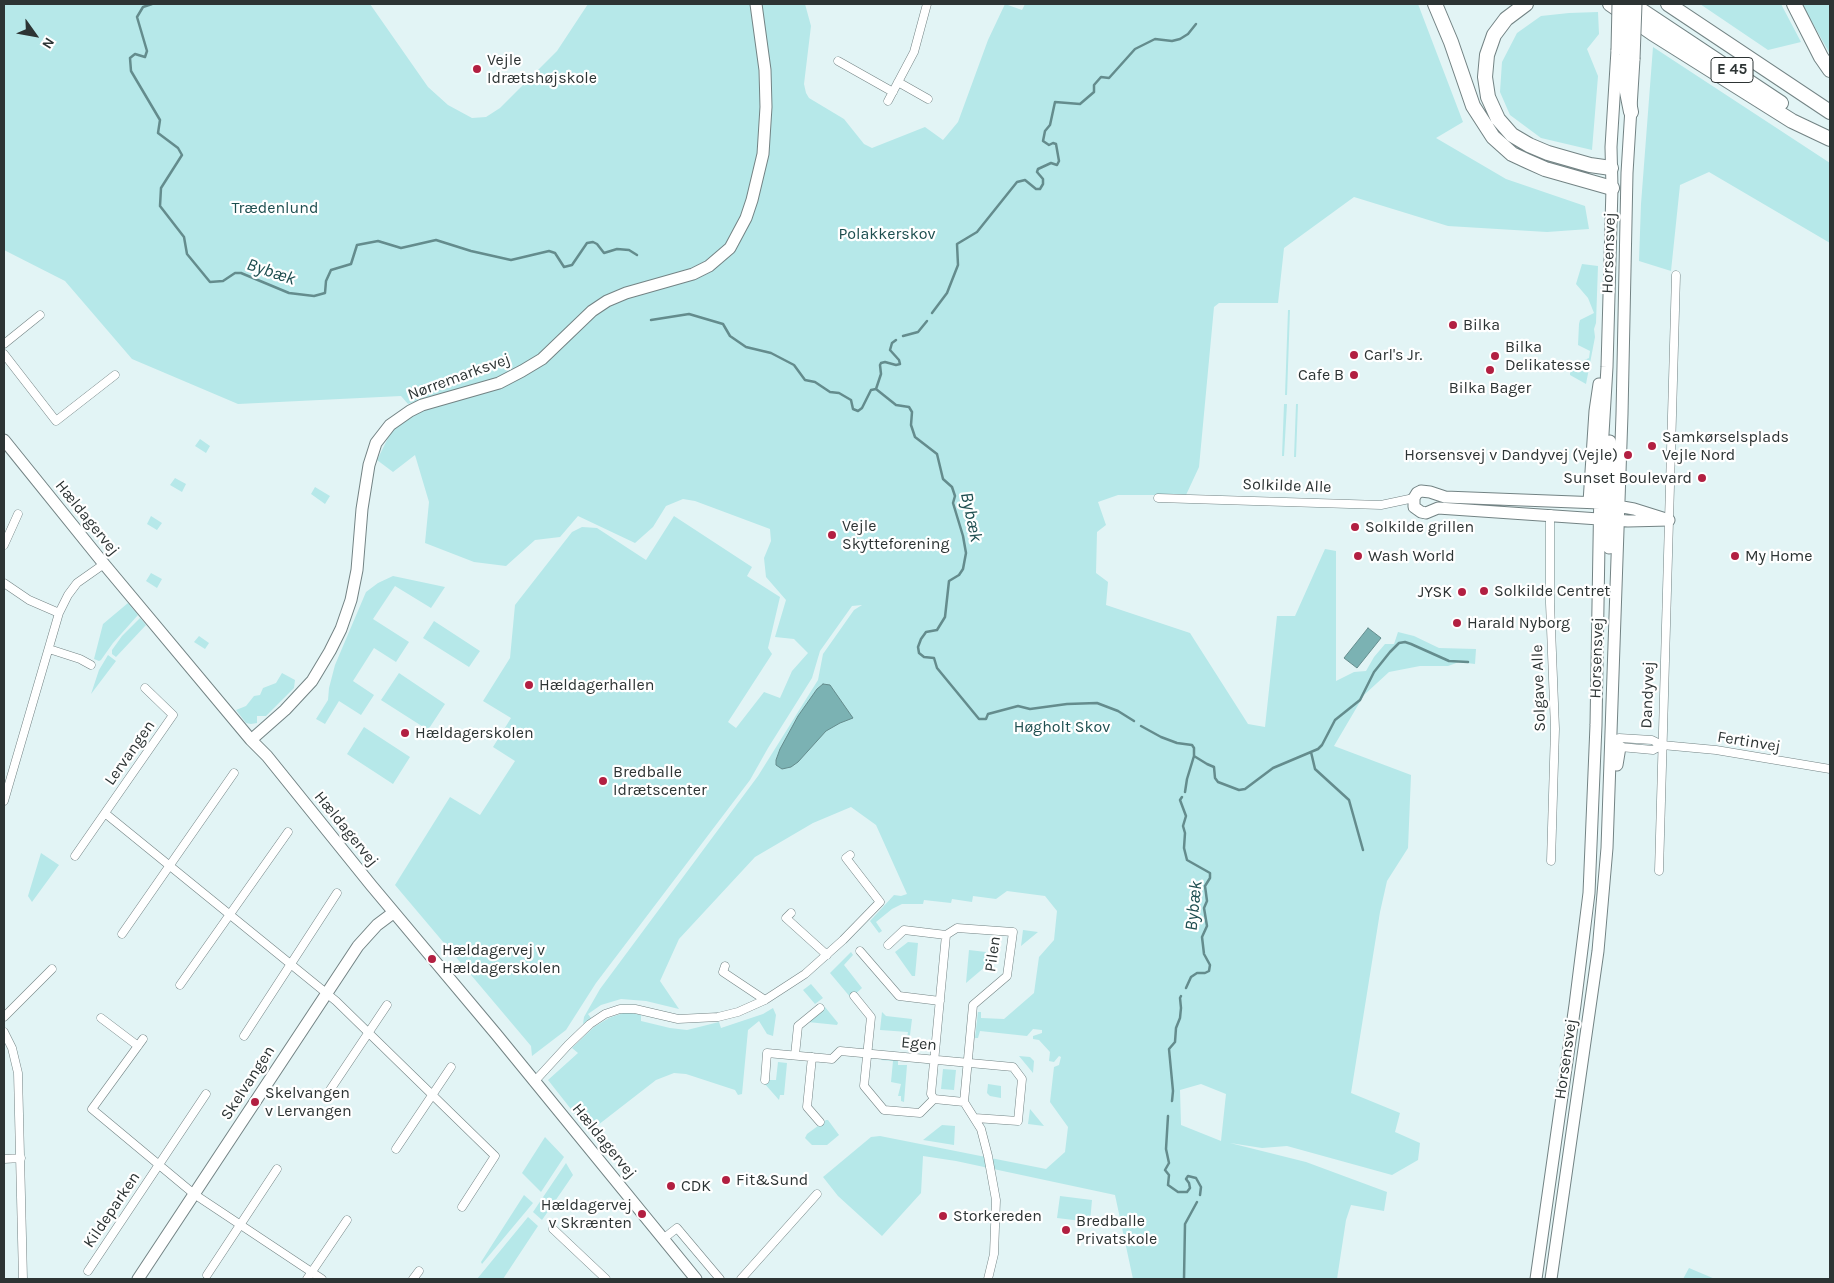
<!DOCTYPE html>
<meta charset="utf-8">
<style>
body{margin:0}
#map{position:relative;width:1834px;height:1283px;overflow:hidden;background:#e2f4f5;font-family:Karla,sans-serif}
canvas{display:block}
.frame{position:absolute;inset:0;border:5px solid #2d3434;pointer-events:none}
.north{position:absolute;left:10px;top:10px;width:50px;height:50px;-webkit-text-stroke:4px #fff;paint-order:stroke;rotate:122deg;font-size:14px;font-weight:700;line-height:20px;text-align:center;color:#2d3434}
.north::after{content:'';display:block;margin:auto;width:18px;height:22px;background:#2d3434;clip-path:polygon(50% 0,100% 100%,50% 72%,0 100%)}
</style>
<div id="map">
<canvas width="1834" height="1283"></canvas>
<div class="frame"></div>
<div class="north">N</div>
</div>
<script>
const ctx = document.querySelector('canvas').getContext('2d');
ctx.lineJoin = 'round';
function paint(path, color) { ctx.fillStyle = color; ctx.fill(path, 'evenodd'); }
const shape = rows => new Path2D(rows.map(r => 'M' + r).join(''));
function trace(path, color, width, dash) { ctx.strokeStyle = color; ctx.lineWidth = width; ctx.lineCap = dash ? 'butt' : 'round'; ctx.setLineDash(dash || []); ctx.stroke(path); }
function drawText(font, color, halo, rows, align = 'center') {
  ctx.font = font + ' Karla,sans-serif'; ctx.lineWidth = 4.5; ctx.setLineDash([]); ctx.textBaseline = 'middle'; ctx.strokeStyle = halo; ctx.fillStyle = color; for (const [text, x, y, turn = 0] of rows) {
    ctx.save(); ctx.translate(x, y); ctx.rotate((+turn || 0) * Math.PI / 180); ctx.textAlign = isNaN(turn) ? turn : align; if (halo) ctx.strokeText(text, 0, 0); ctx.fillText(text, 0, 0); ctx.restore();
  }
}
paint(shape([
 [4,4,370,4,428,87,448,105,472,118,486,117,500,108,557,51,588,4,752,4,759,52,762,114,759,151,747,206,725,249,703,265,634,286,533,361,503,376,408,404,401,396,238,404,132,359,65,281,4,250],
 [761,4,805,4,811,26,804,84,806,93,809,98,844,119,864,144,872,148,925,127,943,140,958,122,988,40,1005,4,1022,10,1025,4,1418,4,1463,122,1436,138,1506,179,1585,206,1589,229,1547,232,1448,226,1354,197,1284,248,1278,303,1219,303,1214,307,1199,467,1186,495,1118,495,1098,502,1106,525,1097,532,1096,573,1108,582,1106,605,1190,633,1248,724,1265,727,1277,616,1295,616,1325,549,1336,551,1336,681,1354,672,1366,671,1374,657,1385,644,1394,644,1398,632,1414,636,1439,648,1476,649,1475,664,1459,662,1448,666,1420,666,1389,672,1364,695,1334,746,1411,775,1408,848,1387,881,1380,912,1351,1093,1400,1113,1395,1132,1420,1143,1418,1160,1392,1175,1287,1146,1262,1148,1230,1143,1306,1162,1387,1192,1384,1211,1351,1205,1346,1220,1337,1279,1133,1279,1115,1195,956,1161,923,1156,921,1193,882,1236,838,1196,823,1177,871,1137,880,1136,1046,1169,1065,1152,1068,1127,1050,1102,1054,1067,1059,1065,1061,1057,1059,1056,1054,1062,1049,1061,1050,1052,1039,1040,1033,1039,1033,1036,1042,1033,1042,1030,1033,1029,1027,1036,980,1031,978,1038,975,1038,978,1012,981,1012,981,1018,1004,1019,1034,993,1039,957,1054,940,1057,911,1045,896,1007,891,996,899,973,896,972,902,952,899,951,903,924,900,923,904,902,904,892,909,876,922,882,931,879,933,870,921,894,895,901,896,907,894,876,825,851,807,813,823,755,857,679,939,660,981,679,1009,646,1001,621,999,601,1005,588,1014,591,1018,583,1024,584,1017,600,989,758,776,818,680,823,654,854,610,862,605,852,606,820,651,812,678,768,748,750,780,596,983,566,1030,532,1056,531,1046,395,885,450,797,480,815,515,761,493,747,511,718,483,701,510,658,515,605,572,532,582,527,597,528,646,560,674,516,752,567,747,576,780,597,768,648,772,654,728,722,736,728,764,692,780,698,792,671,808,653,794,639,775,637,786,600,766,577,764,558,771,541,770,529,695,501,683,499,666,506,653,527,635,543,578,516,560,537,535,540,506,566,474,562,425,543,429,502,415,455,393,472,377,460,391,432,411,413,509,382,600,310,619,301,713,270,730,256,738,245,749,222,765,163],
 [1201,1084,1226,1094,1221,1141,1181,1125,1180,1090],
 [1700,4,1781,4,1801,42,1768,50],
 [1802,4,1830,4,1830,54,1808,15],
 [1598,12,1599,34,1587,49,1598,76,1592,150,1541,138,1510,115,1500,92,1502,62,1517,33,1541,16,1569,13],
 [1653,47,1830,163,1830,243,1709,172,1680,185,1671,271,1639,261,1641,204],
 [1582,264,1598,266,1596,323,1594,329,1595,337,1586,384,1570,375,1570,368,1573,365,1589,358,1590,351,1578,345,1579,324,1580,320,1594,313,1588,298,1576,284],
 [1288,310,1290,310,1287,395,1285,395],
 [1284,404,1287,404,1284,456,1282,456],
 [1296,404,1298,404,1296,457,1294,457],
 [200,439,210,446,206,453,195,446],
 [175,478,186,484,182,492,170,485],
 [315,487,330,496,325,504,311,494],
 [151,516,162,523,157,530,147,524],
 [151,573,162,579,157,588,146,581],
 [393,576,445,587,431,608,395,586,373,619,409,642,396,662,374,648,353,681,374,695,361,715,339,701,325,724,316,719,328,700,329,688,335,665,366,592,378,583],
 [128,603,138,615,113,643,101,660,99,661,94,659,103,624],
 [140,618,146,625,116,657,112,654,112,650,122,636],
 [434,621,480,651,469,667,423,638],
 [199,636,209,643,205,649,194,642],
 [108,655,116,661,91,694,99,670],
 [282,673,295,680,294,688,266,716,257,716,257,723,251,724,246,723,236,710,246,706,254,696,260,695,263,688,276,683],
 [399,673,445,704,428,730,381,700],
 [364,727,410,757,393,784,347,754],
 [41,853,59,865,32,902,28,896],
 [1023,930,1038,932,1021,946],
 [908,942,918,943,915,976,912,976,895,952],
 [969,950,986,952,986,966,966,983],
 [851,952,853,955,844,965,862,988,851,998,830,973],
 [811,984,823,998,815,1004,803,990],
 [825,1007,838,1023,837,1025,808,1022],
 [773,1008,776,1015,773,1036,767,1034,759,1021,748,1030,742,1094,738,1095,735,1090,686,1074,674,1073,656,1080,589,1132,548,1080,578,1053,572,1048,594,1027,609,1018,626,1012,641,1015,641,1021,670,1028,687,1030,719,1022,721,1028,763,1014],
 [882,1012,886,1016,912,1019,909,1043,906,1043,908,1032,880,1030],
 [1019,1056,1030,1057,1034,1061,1033,1073],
 [882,1058,898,1060,898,1065,907,1065,904,1102,901,1101,901,1096,898,1096,901,1084,891,1082,893,1061,881,1060],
 [778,1062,787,1063,784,1095,780,1095,779,1100,764,1083,768,1080,776,1080],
 [943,1069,956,1070,954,1090,941,1089],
 [988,1084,1001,1086,1001,1098,990,1096,987,1093],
 [1030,1109,1044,1126,1028,1124],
 [826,1120,828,1120,839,1135,827,1145,812,1145,805,1138,807,1134],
 [942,1125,955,1126,954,1145,923,1140],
 [545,1137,564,1157,541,1192,522,1173],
 [566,1163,573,1175,542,1220,533,1212],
 [524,1195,533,1203,482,1264,481,1262],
 [1060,1196,1092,1200,1090,1222,1057,1218],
 [528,1217,538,1226,503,1279,477,1279],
 [1689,1268,1715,1279,1683,1279]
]), '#b6e8e9');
const water = shape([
 [1368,628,1381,638,1357,668,1344,658,1368,628],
 [823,684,830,685,853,718,840,723,826,731,798,762,791,767,782,769,776,765,776,760,780,749,798,716,817,689,823,684]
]);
paint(water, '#7bb2b3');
trace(water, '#648c8d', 1);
trace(shape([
 [152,4,143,7,137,17,147,51,145,57,135,54,130,58,131,71,160,120,158,133,178,148,182,155,161,188,160,206,184,237,187,254,210,282,223,281,235,273,241,273,289,293,314,296,325,293,326,281,331,270,351,264,357,245,378,241,401,248,436,240,471,251,511,260,549,251,555,253,564,267,572,265,587,243,593,242,597,244,604,253,617,249,629,250,637,255],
 [932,313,947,293,958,265,957,244,977,232,1017,182,1025,180,1036,189,1040,189,1043,184,1043,179,1037,172,1038,169,1051,163,1057,165,1059,161,1056,144,1053,143,1049,145,1043,141,1045,131,1050,125,1055,102,1080,104,1094,92,1094,85,1101,77,1109,78,1135,49,1155,39,1172,41,1180,39,1188,34,1196,24],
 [651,320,689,314,723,324,730,336,746,347,771,353,794,365,805,380,815,382,830,392,839,393,851,400,853,409,858,411,862,408,871,390,876,389,896,405,909,407,912,412,911,425,915,437,937,454,943,479,952,487,955,496,953,503,963,536,966,553,963,569,959,575,949,581,945,617,937,630,926,632,921,639,918,647,919,653,924,657,934,658,937,668,979,719,986,719,988,714,1018,706,1030,709,1067,704,1097,703,1118,711,1134,721],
 [903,336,918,332,927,321],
 [876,389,881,374,880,365,881,363,885,362,896,365,900,364,899,360,890,350,892,343,896,340],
 [1141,726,1161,737,1177,743,1192,745,1194,748,1194,756,1187,779,1185,792],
 [1311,752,1315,769,1349,800,1363,850],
 [1194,756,1207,764,1214,767,1215,778,1218,782,1239,790,1245,789,1273,768,1318,749,1322,745,1335,720,1360,700,1374,672,1390,652,1399,643,1405,642,1411,644,1449,661,1468,662],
 [1182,797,1180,800,1186,816,1183,826,1185,833,1184,848,1187,860,1210,873,1210,878,1205,886,1207,901,1204,908,1207,926,1202,937,1204,954,1210,965,1209,971,1205,973,1197,973,1191,977,1186,988],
 [1172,1101,1173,1091,1169,1049,1175,1042,1176,1028,1180,1018,1181,1008,1180,998,1181,996],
 [1168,1116,1166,1149,1169,1163,1165,1170,1169,1175,1168,1185,1178,1192,1187,1192,1190,1188,1189,1183,1186,1179,1188,1176,1196,1178,1201,1187,1200,1195],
 [1184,1279,1185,1224,1197,1202]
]), '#648c8d', 2.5);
const street = shape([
 [838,61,893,92],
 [898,82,928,99],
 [888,101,914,52,927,4],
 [4,344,40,315],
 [4,354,56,421,115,375],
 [1158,498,1381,505,1414,498],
 [1550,514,1550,603,1555,729,1551,861],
 [4,545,18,514],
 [4,583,29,600,59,613],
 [49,649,80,659,91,665],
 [1662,745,1653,750,1620,747,1611,743,1619,738,1652,740,1662,745,1716,750,1830,769],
 [4,801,59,613,68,595,77,583,104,564],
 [106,814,336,1001,495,1156,462,1207],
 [75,856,173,715,145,688],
 [1659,871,1676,275],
 [791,913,786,918,827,955],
 [122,934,234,773],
 [946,935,957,928,1013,932,1007,976,973,1005,964,1102,981,1129,988,1156,996,1200,994,1254,988,1279],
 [946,935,931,1094,934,1099,964,1102],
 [888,945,904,930,946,935],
 [860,951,899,996,940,1001],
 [725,966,723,972,765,1000],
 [180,985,288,832],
 [854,996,871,1017,864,1086,884,1110,920,1113,934,1099],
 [4,1017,52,969],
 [101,1018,138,1046],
 [4,1032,12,1048,18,1073,23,1279],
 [244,1036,337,893],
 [143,1039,92,1109,194,1194,322,1279],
 [795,1055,798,1026,820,1008],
 [812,1057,807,1107,820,1122],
 [765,1080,767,1053,832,1059,840,1051,1013,1067,1022,1079,1018,1121,975,1118],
 [534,1082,568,1045,590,1024,605,1014,620,1009,635,1009,678,1019,718,1017,738,1012,765,1000,805,974,843,940,880,902,846,858,850,855],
 [330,1090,387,1005],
 [396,1149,451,1067],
 [4,1159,21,1158],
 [553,1229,606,1279],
 [663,1239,677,1228,720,1279],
 [88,1271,206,1094],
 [207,1275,277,1169],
 [307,1279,347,1220],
 [413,1279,419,1271],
 [741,1279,817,1194]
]);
const secondary = shape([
 [4,440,104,564,251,740,267,756,371,885,496,1034,696,1279],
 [1610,441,1609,505,1613,511],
 [1421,491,1430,492,1445,497,1600,503,1634,509,1669,520,1628,521,1438,508,1426,513,1421,512,1414,507,1414,498,1417,493,1421,491],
 [1589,502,1595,411,1599,384],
 [1604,512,1609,533,1609,548],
 [251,740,285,710,312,681,330,651,341,629,351,600,357,570,362,509,369,465,376,443,390,425,410,411,422,405,499,383,522,371,542,359,592,311,607,301,626,293,693,274,709,266,730,248,746,218,752,200,763,154,766,107,765,70,756,4],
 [1617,765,1620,747],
 [138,1279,358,946,377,925,393,913],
 [1536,1279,1575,1005,1589,893,1596,725,1600,484,1607,367,1612,188,1611,147,1617,50],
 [1551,1279,1598,951,1607,848,1622,414,1627,173,1634,59]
]);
const highway = shape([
 [1435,4,1451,42,1473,106,1493,137,1512,154,1527,161,1545,169,1612,188],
 [1526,4,1506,19,1494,35,1487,55,1485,77,1488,97,1498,119,1512,135,1529,145,1548,153,1590,165,1611,168],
 [1610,4,1652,33,1792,121,1830,139],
 [1632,4,1781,103],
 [1668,4,1830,112],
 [1794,4,1821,57,1830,70],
 [1627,55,1625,82,1631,112]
]);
trace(street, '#738384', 9);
trace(secondary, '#738384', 13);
trace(highway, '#738384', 16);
trace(street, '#fff', 8);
trace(secondary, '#fff', 11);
trace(highway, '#fff', 14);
const secondaryBridge = shape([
 [1617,50,1618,4],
 [1634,59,1636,4]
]);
const highwayBridge = shape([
 [1627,55,1628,4]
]);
trace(secondaryBridge, '#738384', 13, []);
trace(highwayBridge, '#738384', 16, []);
trace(secondaryBridge, '#fff', 11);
trace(highwayBridge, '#fff', 14);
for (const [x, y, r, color] of [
 [477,69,5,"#b21f41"],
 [1453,325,5,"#b21f41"],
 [1354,355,5,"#b21f41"],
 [1495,356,5,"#b21f41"],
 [1490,370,5,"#b21f41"],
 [1354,375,5,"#b21f41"],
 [1652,446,5,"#b21f41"],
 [1628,455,5,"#b21f41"],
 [1702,478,5,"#b21f41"],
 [1355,527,5,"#b21f41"],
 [832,535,5,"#b21f41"],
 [1358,556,5,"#b21f41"],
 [1735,556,5,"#b21f41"],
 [1484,591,5,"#b21f41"],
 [1462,592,5,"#b21f41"],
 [1457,623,5,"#b21f41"],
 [529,685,5,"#b21f41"],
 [405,733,5,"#b21f41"],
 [603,781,5,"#b21f41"],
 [432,959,5,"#b21f41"],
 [255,1102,5,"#b21f41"],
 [726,1180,5,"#b21f41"],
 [671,1186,5,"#b21f41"],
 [642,1214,5,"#b21f41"],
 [943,1216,5,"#b21f41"],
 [1066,1230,5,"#b21f41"]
]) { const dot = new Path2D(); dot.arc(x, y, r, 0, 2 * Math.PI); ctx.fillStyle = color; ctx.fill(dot); trace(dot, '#fff', 2); }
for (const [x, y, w] of [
 [1732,70,42]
]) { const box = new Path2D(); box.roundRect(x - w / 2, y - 12.5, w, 25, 4); ctx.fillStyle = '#fff'; ctx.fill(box); trace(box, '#2d3434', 1); }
drawText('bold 15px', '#2d3434', null, [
 ["E 45",1732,70]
]);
drawText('16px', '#2d3434', '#fff', [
 ["Vejle",487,60],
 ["Idrætshøjskole",487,78],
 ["Bilka",1463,325],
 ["Bilka",1505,347],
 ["Delikatesse",1505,365],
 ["Carl's Jr.",1364,355],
 ["Cafe B",1344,375,"right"],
 ["Bilka Bager",1490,388,"center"],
 ["Samkørselsplads",1662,437],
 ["Vejle Nord",1662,455],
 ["Horsensvej v Dandyvej (Vejle)",1618,455,"right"],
 ["Sunset Boulevard",1692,478,"right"],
 ["Vejle",842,526],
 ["Skytteforening",842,544],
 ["Solkilde grillen",1365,527],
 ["Wash World",1368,556],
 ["My Home",1745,556],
 ["Solkilde Centret",1494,591],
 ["JYSK",1452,592,"right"],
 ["Harald Nyborg",1467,623],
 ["Hældagerhallen",539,685],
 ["Hældagerskolen",415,733],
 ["Bredballe",613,772],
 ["Idrætscenter",613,790],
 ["Hældagervej v",442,950],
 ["Hældagerskolen",442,968],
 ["Skelvangen",265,1093],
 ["v Lervangen",265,1111],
 ["Fit&Sund",736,1180],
 ["CDK",681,1186],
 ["Hældagervej",632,1205,"right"],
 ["v Skrænten",632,1223,"right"],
 ["Storkereden",953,1216],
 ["Bredballe",1076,1221],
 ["Privatskole",1076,1239]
], 'left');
drawText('16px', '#1d4e4f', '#fff', [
 ["Trædenlund",275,208],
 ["Polakkerskov",887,234],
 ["Høgholt Skov",1062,727]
]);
drawText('16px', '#2d3434', '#fff', [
 ["Horsensvej",1609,253,-88],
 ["Nørremarksvej",459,377,-20],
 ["Solkilde Alle",1287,486,2],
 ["Hældagervej",87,518,51],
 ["Horsensvej",1597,658,-88],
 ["Solgave Alle",1539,688,-92],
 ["Dandyvej",1648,695,-88],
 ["Fertinvej",1749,742,9],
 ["Lervangen",130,753,-55],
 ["Hældagervej",346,829,51],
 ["Pilen",993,954,-82],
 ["Egen",919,1044,5],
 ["Horsensvej",1566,1059,-82],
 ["Skelvangen",248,1083,-57],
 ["Hældagervej",604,1141,51],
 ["Kildeparken",112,1210,-56]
]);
drawText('italic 18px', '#1e4e50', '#fff', [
 ["Bybæk",271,272,19],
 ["Bybæk",971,517,78],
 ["Bybæk",1194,906,-84]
]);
</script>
